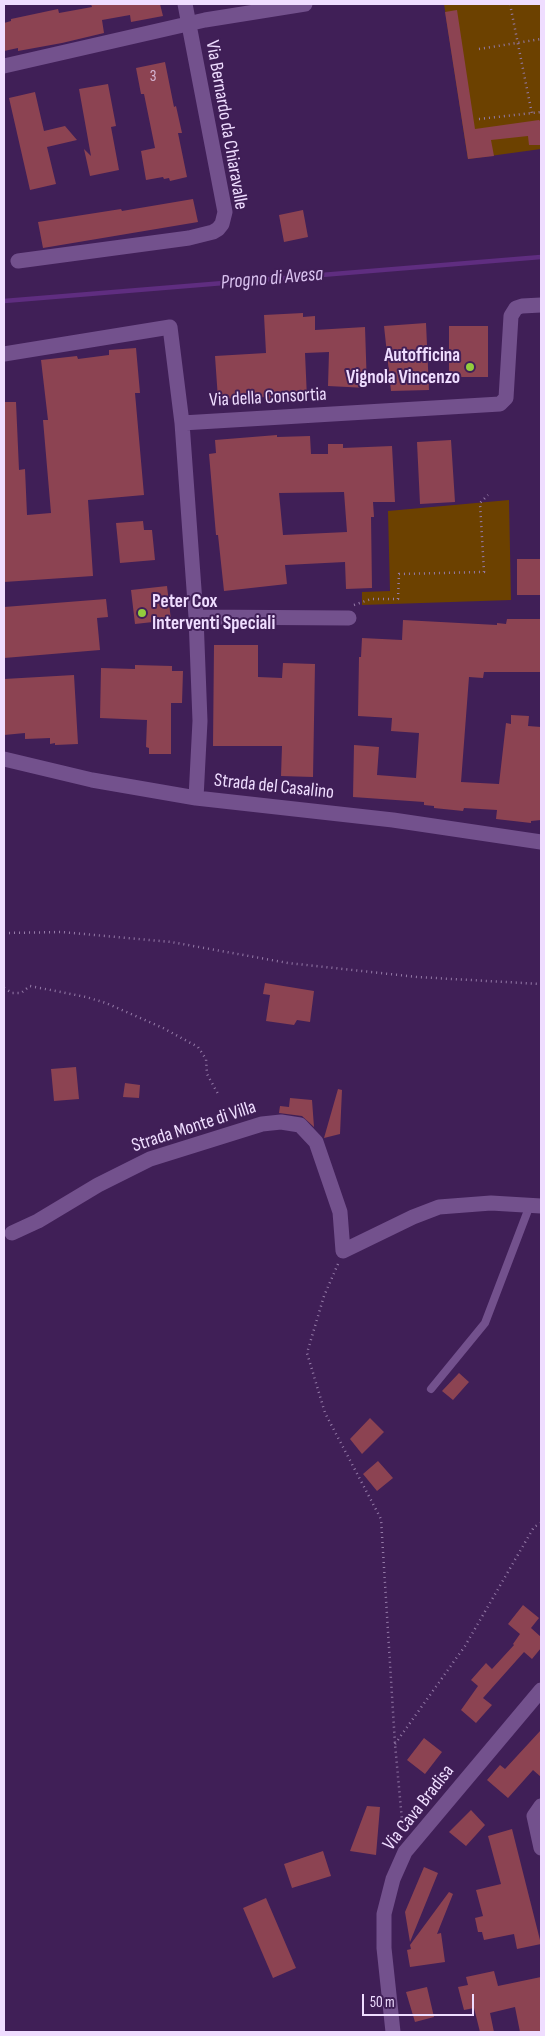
<!DOCTYPE html>
<style>
body{margin:0}
#map{position:relative;width:545px;height:2036px;overflow:hidden;background:#401f57;font-family:"Sofia Sans Condensed",sans-serif}
canvas{display:block}
.frame{position:absolute;inset:0;border:5px solid #efddff;pointer-events:none}
.scale{position:absolute;left:362px;top:1994px;width:112px;height:22px;box-sizing:border-box;border:2px solid #efddff;border-top:0;padding-left:6px;font-size:15px;line-height:18px;white-space:nowrap;color:#efddff;-webkit-text-stroke:4px #401f57;paint-order:stroke}
</style>
<div id="map">
<canvas width="545" height="2036"></canvas>
<div class="frame"></div>
<div class="scale">50 m</div>
</div>
<script>
const ctx = document.querySelector('canvas').getContext('2d');
ctx.lineJoin = 'round';
function paint(path, color) { ctx.fillStyle = color; ctx.fill(path, 'evenodd'); }
const shape = rows => new Path2D(rows.map(r => 'M' + r).join(''));
function trace(path, color, width, dash) { ctx.strokeStyle = color; ctx.lineWidth = width; ctx.lineCap = dash ? 'butt' : 'round'; ctx.setLineDash(dash || []); ctx.stroke(path); }
function drawText(font, color, halo, rows, align = 'center') {
  ctx.font = font + ' "Sofia Sans Condensed",sans-serif'; ctx.lineWidth = 4; ctx.setLineDash([]); ctx.textBaseline = 'middle'; ctx.strokeStyle = halo; ctx.fillStyle = color; for (const [text, x, y, turn = 0] of rows) {
    ctx.save(); ctx.translate(x, y); ctx.rotate((+turn || 0) * Math.PI / 180); ctx.textAlign = isNaN(turn) ? turn : align; if (halo) ctx.strokeText(text, 0, 0); ctx.fillText(text, 0, 0); ctx.restore();
  }
}
paint(shape([
 [444,4,541,4,541,149,468,159],
 [509,500,511,600,362,605,362,592,390,591,388,511]
]), '#6c4100');
trace(shape([
 [4,301,541,257]
]), '#5f2d80', 4.5);
paint(shape([
 [91,4,160,4,163,16,131,22,130,15,102,20,104,33,62,43,18,51,18,48,4,51,4,23,11,21,11,19,58,9,59,13,92,7],
 [457,10,475,129,539,120,541,122,541,145,529,145,528,136,491,140,494,156,468,159,445,12],
 [165,62,174,107,176,106,182,133,178,133,187,177,170,181,169,178,164,179,163,177,146,180,141,151,155,148,144,94,141,94,136,68],
 [108,84,116,126,111,127,119,170,90,176,84,149,91,156,79,89],
 [35,92,44,131,65,126,77,140,47,147,56,184,30,190,9,98],
 [193,199,198,222,43,248,38,222,121,209,122,211],
 [303,210,308,237,284,242,279,215],
 [303,313,303,317,315,316,315,330,365,327,367,388,328,386,329,352,305,353,307,398,269,400,269,397,218,399,215,356,266,353,264,315],
 [426,323,429,390,391,391,384,326],
 [449,326,488,326,488,377,449,377],
 [136,348,140,393,135,393,144,495,88,500,93,576,4,582,4,402,16,402,19,470,25,469,27,515,51,513,43,420,48,420,41,360,77,356,78,359,109,355,109,350],
 [277,435,277,437,310,436,311,454,328,454,328,444,343,444,343,448,392,446,395,502,373,502,374,517,371,517,372,588,346,589,345,562,285,565,287,584,224,591,218,535,216,535,209,454,216,453,215,440],
 [344,492,347,532,283,535,279,493],
 [451,440,455,502,420,504,417,442],
 [143,521,144,530,152,530,155,560,120,563,116,523],
 [517,559,541,559,541,595,517,595],
 [167,586,171,620,135,624,131,590],
 [106,599,108,617,97,618,100,650,4,658,4,607],
 [507,619,541,619,541,672,484,672,483,678,469,677,461,782,499,784,506,723,511,724,511,715,529,716,528,726,541,727,541,820,531,821,531,823,496,819,497,810,464,808,463,811,434,808,434,806,424,805,424,802,353,797,354,745,379,747,377,775,416,778,419,733,391,731,392,718,358,716,359,657,361,657,362,638,402,640,403,620,497,625,497,623,506,624],
 [214,645,258,645,258,677,282,678,283,663,315,664,313,777,281,776,282,746,213,746],
 [135,665,172,666,172,671,183,671,182,703,171,703,171,754,149,754,149,748,146,747,147,720,100,718,101,668,135,669],
 [74,675,78,744,55,745,55,743,50,744,50,738,25,739,25,733,4,735,4,679],
 [265,983,314,991,310,1022,297,1020,294,1025,266,1021,270,995,263,994],
 [76,1067,79,1099,54,1101,51,1069],
 [125,1083,140,1085,139,1098,123,1097],
 [338,1089,342,1090,340,1134,324,1138],
 [290,1098,312,1100,314,1127,302,1116,279,1113,280,1106,289,1107],
 [459,1373,469,1382,453,1400,442,1391],
 [370,1418,384,1432,362,1454,350,1439],
 [378,1461,393,1478,377,1491,363,1474],
 [523,1605,539,1618,531,1628,541,1637,541,1648,532,1659,524,1652,483,1698,492,1705,476,1723,461,1710,478,1686,471,1680,486,1663,492,1669,514,1645,513,1644,520,1634,508,1624],
 [541,1730,541,1777,533,1770,508,1798,487,1780,500,1765,505,1769],
 [424,1738,442,1752,425,1774,407,1760],
 [367,1806,380,1807,376,1855,350,1851],
 [471,1810,485,1825,466,1846,449,1832],
 [512,1829,541,1944,517,1949,514,1934,484,1940,482,1932,478,1932,475,1918,483,1916,476,1890,501,1884,488,1836],
 [323,1851,331,1876,292,1888,284,1864],
 [424,1867,438,1873,410,1942,405,1912],
 [449,1892,453,1894,437,1934,441,1933,445,1962,410,1967,407,1950,411,1949,410,1945],
 [266,1898,296,1968,273,1978,243,1908],
 [494,1971,498,1986,541,1977,541,2032,520,2032,515,2007,490,2013,494,2032,480,2032,474,2008,464,2010,458,1987,468,1985,466,1977],
 [427,1987,434,2017,415,2022,406,1992]
]), '#8c4352');
trace(shape([
 [510,4,532,114],
 [479,49,541,39],
 [479,119,541,112],
 [354,605,371,599,398,599,399,574,484,572,480,503,488,495],
 [4,933,62,932,171,942,288,963,417,977,541,984],
 [4,988,12,993,21,993,30,986,86,997,106,1003,163,1028,198,1047,206,1059,207,1074,218,1094],
 [338,1264,324,1296,307,1353,325,1413,381,1519,395,1744,403,1831],
 [395,1744,465,1646,534,1527,541,1523]
]), '#957ba8', 2.5, [1, 4]);
trace(shape([
 [431,1389,485,1323,530,1205]
]), '#73518d', 8);
trace(shape([
 [4,66,205,20,305,4],
 [18,261,189,238,213,232,218,229,222,224,225,212,185,4],
 [4,354,170,327,182,423,196,617,200,721,196,798],
 [182,423,500,404,506,398,511,316,516,308,522,306,541,305],
 [196,617,349,618],
 [4,759,92,780,196,798,393,820,541,842],
 [12,1233,38,1221,98,1185,150,1159,262,1124,281,1122,300,1125,316,1142,340,1212,343,1251,413,1217,439,1207,491,1203,541,1206],
 [541,1806,534,1816,541,1848],
 [393,2032,384,1948,384,1914,393,1879,405,1852,541,1690]
]), '#73518d', 15);
for (const [x, y, r, color] of [
 [470,367,5,"#93cc3d"],
 [142,613,5,"#93cc3d"]
]) { const dot = new Path2D(); dot.arc(x, y, r, 0, 2 * Math.PI); ctx.fillStyle = color; ctx.fill(dot); trace(dot, '#401f57', 2); }
drawText('16px', '#d6b6d4', null, [
 ["3",153,77]
]);
drawText('19px', '#efddff', '#401f57', [
 ["Via Bernardo da Chiaravalle",226,125,80],
 ["Via della Consortia",268,398,-3],
 ["Strada del Casalino",274,787,6],
 ["Strada Monte di Villa",194,1127,-18],
 ["Via Cava Bradisa",419,1808,-52]
]);
drawText('bold 19px', '#efddff', '#401f57', [
 ["Autofficina",460,356],
 ["Vignola Vincenzo",460,378],
 ["Peter Cox",152,602,"left"],
 ["Interventi Speciali",152,624,"left"]
], 'right');
drawText('italic 20px', '#dac2f0', '#401f57', [
 ["Progno di Avesa",272,279,-5]
]);
</script>
